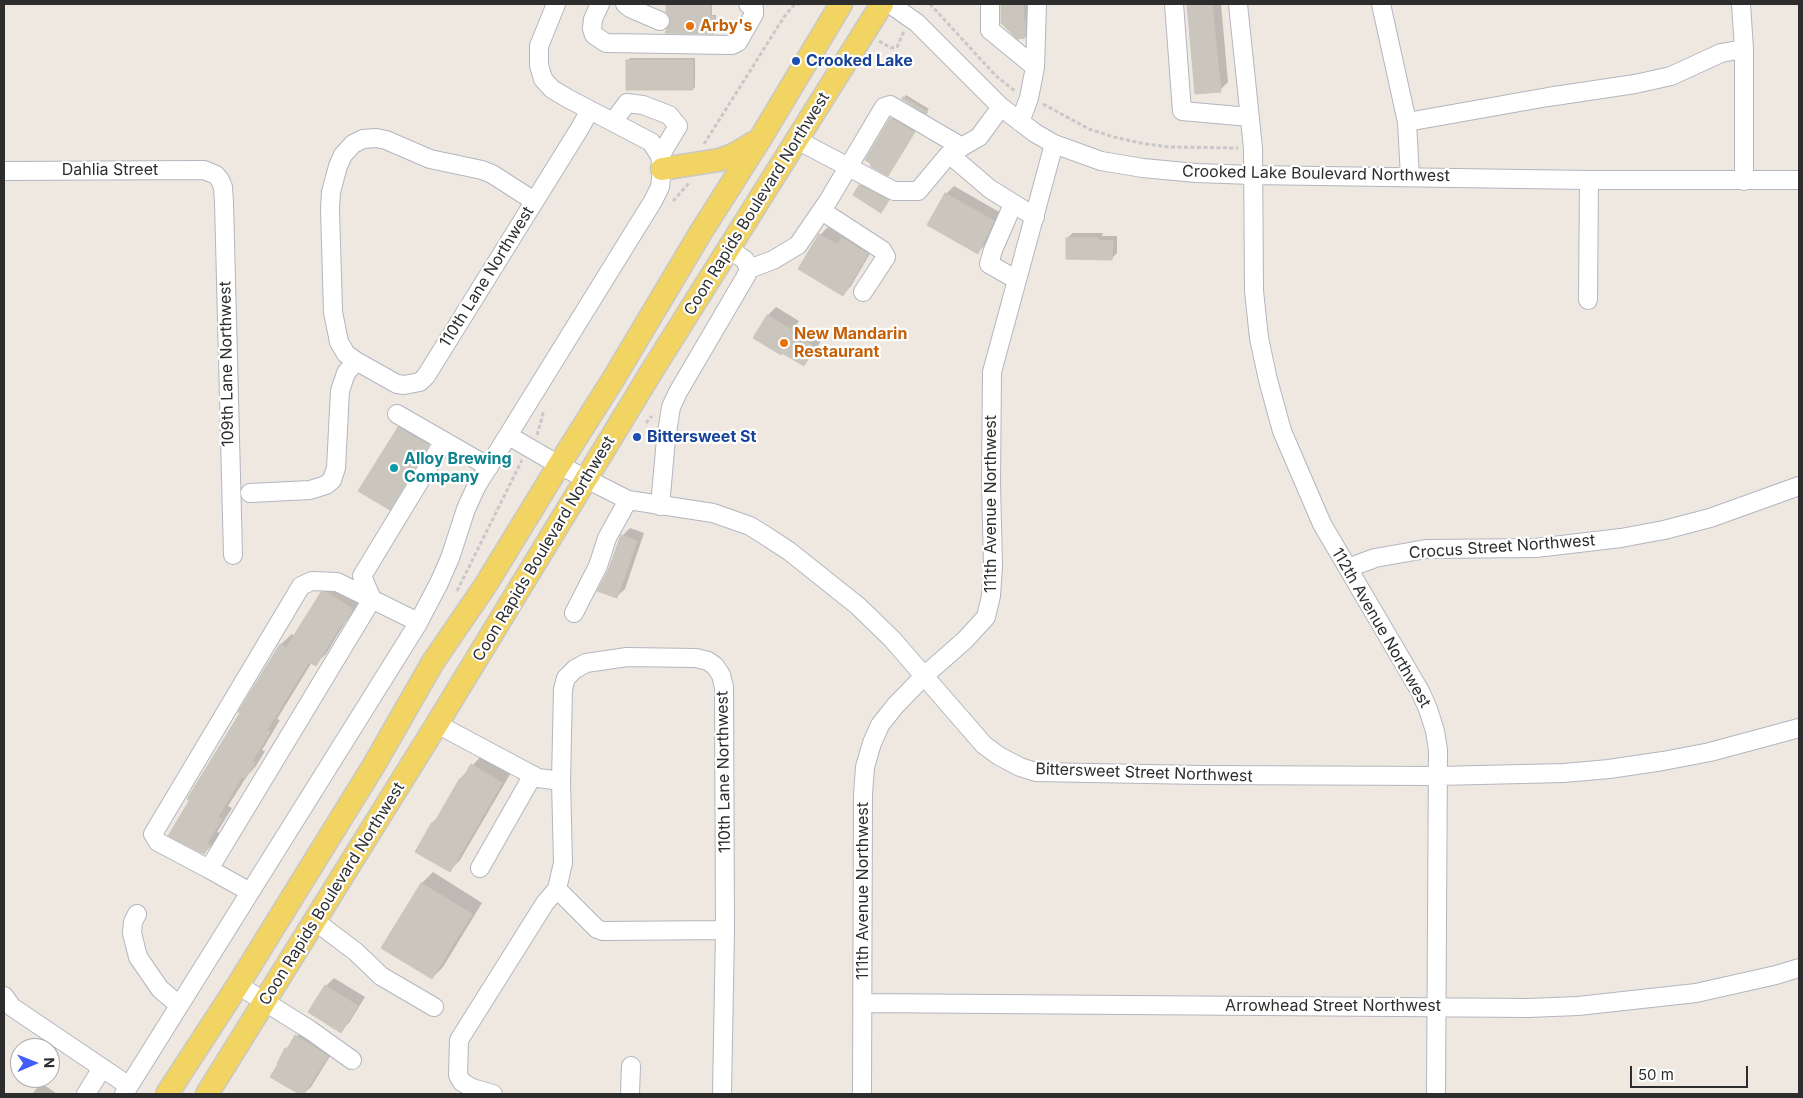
<!DOCTYPE html>
<style>
body{margin:0}
#map{position:relative;width:1803px;height:1098px;overflow:hidden;background:#eee8e0;font-family:Inter,sans-serif}
canvas{display:block}
.frame{position:absolute;inset:0;border:5px solid #2d2d2d;pointer-events:none}
.north{position:absolute;left:10px;top:1038px;width:50px;height:50px;box-sizing:border-box;background:#fff;border:1px solid #ababab;border-radius:50%;rotate:89deg;font-size:14px;font-weight:700;line-height:20px;text-align:center;color:#2d2d2d}
.north::after{content:'';display:block;margin:auto;width:18px;height:22px;background:#415efa;clip-path:polygon(50% 0,100% 100%,50% 72%,0 100%)}
.scale{position:absolute;left:1630px;top:1066px;width:118px;height:22px;box-sizing:border-box;border:2px solid #2d2d2d;border-top:0;padding-left:6px;font-size:15px;line-height:18px;white-space:nowrap;color:#2d2d2d;-webkit-text-stroke:4px #fff;paint-order:stroke}
</style>
<div id="map">
<canvas width="1803" height="1098"></canvas>
<div class="frame"></div>
<div class="north">N</div>
<div class="scale">50 m</div>
</div>
<script>
const ctx = document.querySelector('canvas').getContext('2d');
ctx.lineJoin = 'round';
function paint(path, color) { ctx.fillStyle = color; ctx.fill(path, 'evenodd'); }
const shape = rows => new Path2D(rows.map(r => 'M' + r).join(''));
function trace(path, color, width, dash) { ctx.strokeStyle = color; ctx.lineWidth = width; ctx.lineCap = dash ? 'butt' : 'round'; ctx.setLineDash(dash || []); ctx.stroke(path); }
function drawText(font, color, halo, rows, align = 'center') {
  ctx.font = font + ' Inter,sans-serif'; ctx.lineWidth = 4.5; ctx.setLineDash([]); ctx.textBaseline = 'middle'; ctx.strokeStyle = halo; ctx.fillStyle = color; for (const [text, x, y, turn = 0] of rows) {
    ctx.save(); ctx.translate(x, y); ctx.rotate((+turn || 0) * Math.PI / 180); ctx.textAlign = isNaN(turn) ? turn : align; if (halo) ctx.strokeText(text, 0, 0); ctx.fillText(text, 0, 0); ctx.restore();
  }
}
paint(shape([
 [667,4,712,4,712,15,716,15,716,31,713,33,667,12],
 [1002,4,1035,4,1036,26,1025,37,1002,23],
 [1188,4,1221,4,1228,82,1220,90,1196,93],
 [630,58,695,58,695,87,693,89,628,60],
 [906,95,929,109,926,112,903,99],
 [894,116,916,129,890,172,866,160],
 [865,180,893,195,881,211,854,195],
 [954,186,1001,213,986,244,978,252,929,224,946,194],
 [828,227,844,237,851,230,875,245,851,286,843,295,820,235],
 [1073,233,1103,233,1102,236,1117,236,1117,253,1112,258,1067,238],
 [776,307,799,321,797,324,822,339,812,356,804,364,754,338,768,315],
 [401,425,430,442,392,506,399,427],
 [630,528,644,533,625,589,616,597,609,571,622,536],
 [333,582,363,598,354,613,346,621,326,654,315,664,312,662,277,719,280,720,262,750,265,751,256,766,247,776,228,806,232,808,217,832,220,833,215,842,204,853,241,713,240,712,281,644,292,634,295,636,322,593],
 [483,754,512,771,460,860,449,871,433,822,439,816,461,778],
 [433,872,482,903,443,967,432,978,383,947,422,883],
 [334,978,365,997,349,1023,340,1031,326,986],
 [304,1028,335,1048,311,1087,303,1094,301,1094,272,1077,286,1049],
 [41,1083,56,1093,55,1094,32,1094]
]), '#0003');
const building = shape([
 [666,4,711,4,710,16,714,16,714,34,665,33,671,20,666,12,666,4],
 [1001,4,1023,4,1024,22,1026,22,1025,38,1017,39,1001,23,1001,4],
 [1187,4,1212,4,1221,92,1195,94,1187,4],
 [626,60,693,60,693,90,626,90,626,60],
 [903,97,928,112,926,114,902,99,903,97],
 [890,118,915,132,888,176,870,166,871,164,865,160,890,118],
 [859,185,889,200,881,213,853,195,859,185],
 [945,193,994,221,978,254,927,225,945,193],
 [819,234,837,245,842,238,868,254,843,296,798,269,819,234],
 [1066,238,1098,238,1098,240,1113,241,1112,260,1066,259,1066,238],
 [767,315,792,330,790,332,815,347,804,366,782,353,781,355,753,338,767,315],
 [398,427,429,445,390,510,358,491,398,427],
 [621,535,637,541,617,598,597,591,608,571,621,535],
 [321,592,326,592,353,609,343,626,341,625,316,666,309,662,267,730,270,732,252,761,255,763,245,779,242,777,218,817,222,819,207,843,210,845,204,854,168,836,189,801,187,799,240,713,238,712,280,644,286,648,321,592],
 [471,764,502,783,450,872,415,852,432,822,434,823,460,778,462,779,471,764],
 [421,883,472,914,432,979,381,948,421,883],
 [325,985,358,1006,341,1033,308,1012,325,985],
 [295,1035,328,1056,304,1094,299,1094,270,1077,278,1064,277,1064,285,1048,287,1049,295,1035]
]);
paint(building, '#cac6be');
trace(building, '#cac5b9', 1);
const minor = shape([
 [600,4,593,19,592,29,594,35,606,43,732,45,738,42,754,14,754,9,748,4],
 [625,4,630,8,660,21],
 [890,4,917,23,1001,107,1035,133,1054,144,1101,161,1143,168,1196,173,1253,175,1589,180,1799,180],
 [990,4,990,30,1035,67,1029,98,1020,122],
 [1174,4,1182,111,1250,117],
 [1238,4,1253,148,1254,291,1259,338,1268,380,1282,431,1322,524,1420,691,1428,709,1435,731,1438,750,1436,1094],
 [1381,4,1407,122,1410,177],
 [1741,4,1744,49,1744,181],
 [1035,67,1037,4],
 [613,122,627,103,643,105,669,115,678,126,660,156],
 [1407,122,1548,97,1635,84,1671,76,1721,53,1744,49],
 [797,140,894,191,918,191,949,154,979,137,1001,107],
 [949,154,990,189,1035,217],
 [4,171,204,170,216,175,220,180,223,187,224,202,233,555],
 [534,201,492,174,482,170,430,159,386,140,376,138,363,139,353,144,343,155,338,166,331,192,330,209,333,312,339,342,346,354,356,361,397,384,404,385,420,382,426,376,580,128,590,110],
 [1013,204,993,250,989,264,1017,280],
 [822,211,882,250,886,257,863,292],
 [749,269,773,260,798,245,828,201,884,107,890,105,962,147],
 [1588,300,1589,180],
 [397,414,489,467],
 [509,436,559,465,628,500,713,513,750,526,766,536,789,551,858,606,892,639,984,745,999,756,1020,767,1036,772,1201,775,1438,776,1564,773,1609,769,1663,761,1710,752,1799,728],
 [250,493,310,490,326,485,332,480,336,468,340,391,346,373,356,361],
 [660,506,666,439,671,407,678,392,746,276,749,269,745,260,729,249],
 [1348,568,1375,558,1426,549,1536,548,1621,538,1664,530,1710,518,1799,486],
 [574,613,598,566,607,538,628,500],
 [437,724,538,778,561,781],
 [480,868,533,775],
 [209,869,158,842,153,834,301,586,312,581,337,582,418,622],
 [557,889,597,929,603,931,725,930],
 [250,892,209,869,372,599,362,576,444,441],
 [137,914,133,922,132,933,138,957,160,989,179,1005],
 [315,921,356,952,381,976,434,1007],
 [238,985,310,1030,352,1060],
 [4,996,12,1007,129,1086],
 [862,1003,1528,1008,1578,1006,1696,993,1776,975,1799,968],
 [86,1094,102,1068],
 [124,1094,417,625,439,583,450,558,466,509,476,487,653,201,660,187,662,169,660,156,651,142,567,98,552,89,543,79,539,65,539,46,556,4],
 [493,1094,472,1088,462,1082,458,1075,459,1040,545,903,557,889,563,863,561,781,563,689,566,678,575,669,586,663,627,657,696,658,708,661,715,666,721,675,724,687,725,930,722,1094],
 [630,1094,631,1066],
 [862,1094,863,794,865,767,872,743,880,725,895,706,924,676,965,640,986,617,991,596,993,566,991,483,992,372,1054,144]
]);
const major = shape([
 [662,169,719,160,733,155,757,141],
 [167,1094,238,985,374,765,433,662,485,586,559,465,614,378,701,232,760,139,841,4],
 [207,1094,437,724,650,374,882,4]
]);
trace(minor, '#b3b6c0', 20);
trace(major, '#c8c8c8', 25);
trace(shape([
 [930,4,996,76,1015,91],
 [879,41,891,48,897,47,904,31],
 [1043,104,1089,129,1114,137,1140,143,1169,147,1238,148],
 [704,144,784,17,793,6,799,4],
 [673,201,689,183],
 [646,423,652,416],
 [537,435,544,410],
 [457,591,522,460]
]), '#c8c8c8', 3, [4, 2.5]);
trace(minor, '#fff', 18);
trace(major, '#f1d462', 22);
for (const [x, y, r, color] of [
 [690,26,5,"#e8710a"],
 [796,61,5,"#1a4fb4"],
 [784,343,5,"#e8710a"],
 [637,437,5,"#1a4fb4"],
 [394,468,5,"#0f9aa8"]
]) { const dot = new Path2D(); dot.arc(x, y, r, 0, 2 * Math.PI); ctx.fillStyle = color; ctx.fill(dot); trace(dot, '#fff', 2); }
drawText('bold 16px', '#c56008', '#fff', [
 ["Arby's",700,26],
 ["New Mandarin",794,334],
 ["Restaurant",794,352]
], 'left');
drawText('bold 16px', '#164399', '#fff', [
 ["Crooked Lake",806,61],
 ["Bittersweet St",647,437]
], 'left');
drawText('16px', '#2d2d2d', '#fff', [
 ["Dahlia Street",110,170],
 ["Crooked Lake Boulevard Northwest",1316,174,1],
 ["Coon Rapids Boulevard Northwest",757,204,-58],
 ["110th Lane Northwest",487,277,-58],
 ["109th Lane Northwest",227,364,-91],
 ["111th Avenue Northwest",991,504,-90],
 ["Crocus Street Northwest",1502,547,-4],
 ["Coon Rapids Boulevard Northwest",544,549,-59],
 ["112th Avenue Northwest",1381,628,60],
 ["110th Lane Northwest",724,772,-91],
 ["Bittersweet Street Northwest",1144,773,2],
 ["111th Avenue Northwest",863,891,-90],
 ["Coon Rapids Boulevard Northwest",332,894,-58],
 ["Arrowhead Street Northwest",1333,1006]
]);
drawText('bold 16px', '#0d838f', '#fff', [
 ["Alloy Brewing",404,459],
 ["Company",404,477]
], 'left');
</script>
